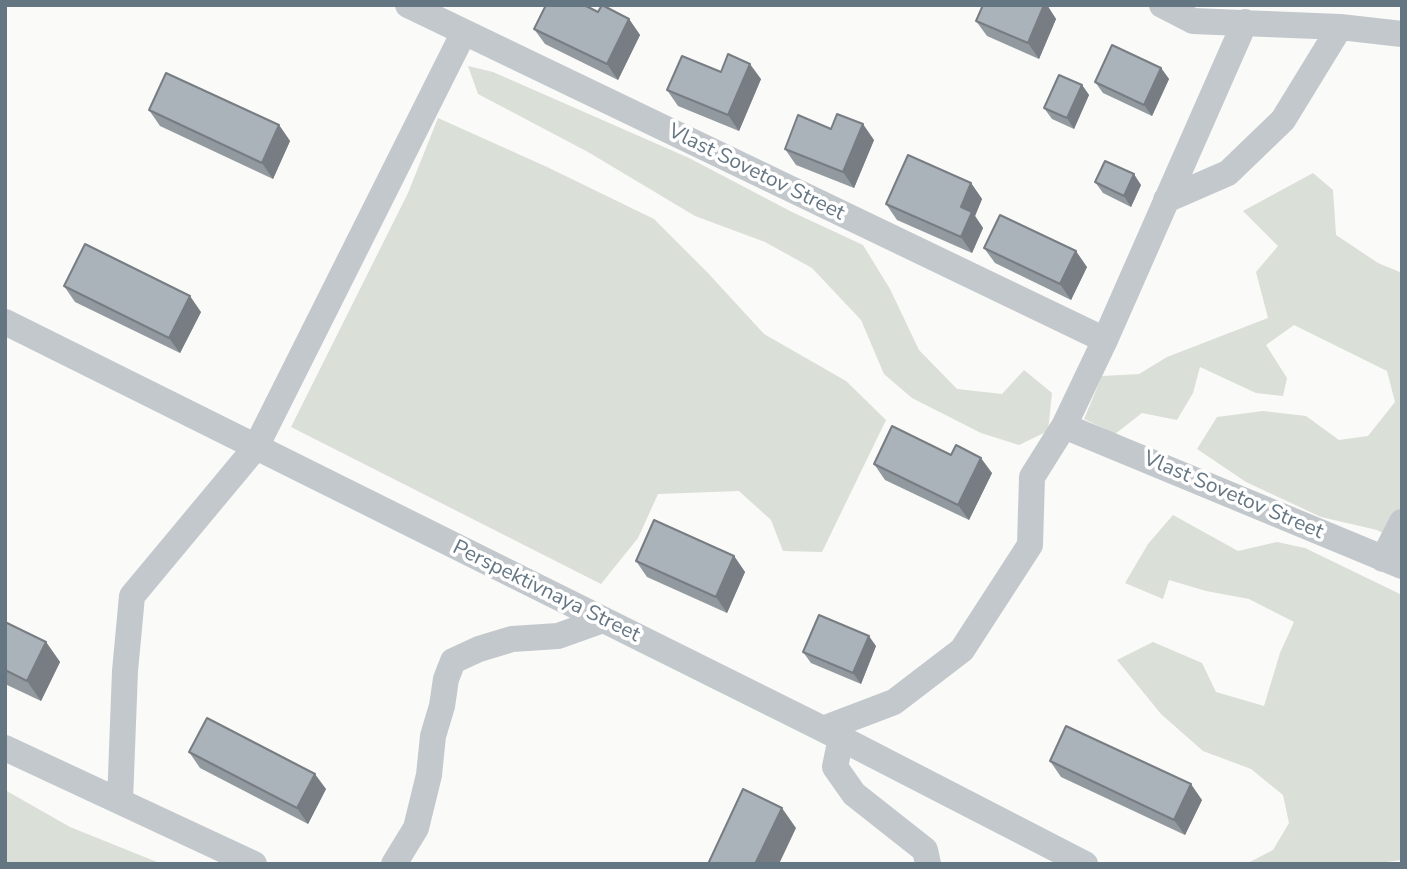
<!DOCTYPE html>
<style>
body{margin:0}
#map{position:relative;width:1407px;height:869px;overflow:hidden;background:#fafaf8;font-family:"Nunito Sans",sans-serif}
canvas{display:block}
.frame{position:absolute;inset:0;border:7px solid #657683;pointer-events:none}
</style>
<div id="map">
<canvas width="1407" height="869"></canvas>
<div class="frame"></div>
</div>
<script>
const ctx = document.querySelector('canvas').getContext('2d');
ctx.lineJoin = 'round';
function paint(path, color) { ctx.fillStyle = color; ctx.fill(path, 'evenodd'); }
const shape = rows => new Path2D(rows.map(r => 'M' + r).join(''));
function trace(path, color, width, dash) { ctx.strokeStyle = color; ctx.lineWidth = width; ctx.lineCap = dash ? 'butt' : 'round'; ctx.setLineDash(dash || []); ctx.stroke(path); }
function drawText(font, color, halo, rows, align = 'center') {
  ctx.font = font + ' "Nunito Sans",sans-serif'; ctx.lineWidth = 7; ctx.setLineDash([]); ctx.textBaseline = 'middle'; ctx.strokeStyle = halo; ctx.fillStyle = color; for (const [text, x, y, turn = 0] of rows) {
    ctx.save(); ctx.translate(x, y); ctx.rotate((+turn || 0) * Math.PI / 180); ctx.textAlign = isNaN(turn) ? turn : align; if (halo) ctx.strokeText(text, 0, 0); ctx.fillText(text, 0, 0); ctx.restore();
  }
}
paint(shape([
 [468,66,493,72,689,158,792,212,863,245,890,289,919,350,957,389,1002,394,1024,370,1052,393,1048,431,1019,445,981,433,912,398,884,374,861,320,812,268,765,242,695,216,588,152,478,94],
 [438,118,547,167,654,219,707,272,764,334,846,381,886,420,822,552,783,551,771,520,739,491,658,494,638,538,601,584,291,427,408,193],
 [1313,173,1333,190,1336,235,1378,263,1402,273,1402,543,1377,530,1321,517,1246,482,1197,449,1217,417,1263,411,1306,416,1339,440,1368,436,1395,402,1387,371,1294,325,1266,345,1287,378,1283,396,1256,393,1200,367,1193,393,1177,420,1142,413,1115,434,1084,419,1102,376,1139,374,1167,357,1268,318,1256,272,1278,246,1243,211],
 [1173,515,1238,551,1277,542,1305,548,1402,595,1402,860,1371,864,1246,864,1273,850,1289,823,1283,795,1251,769,1203,751,1161,714,1117,660,1153,642,1202,663,1216,692,1264,706,1280,653,1294,622,1249,599,1206,591,1169,580,1163,599,1125,583,1148,544],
 [5,790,70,827,162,864,5,864]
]), '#dadfd7');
trace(shape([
 [408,5,1105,340],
 [1162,5,1193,21,1340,27,1402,34],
 [1166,200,1228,173,1283,120,1340,27],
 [5,322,823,729,1085,864],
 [1064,426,1402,566],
 [1383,559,1402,522],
 [823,729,894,702,962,650,1030,545,1032,477,1064,426,1105,340,1245,22],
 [841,738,835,767,854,794,925,850,928,864],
 [5,748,254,864],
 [120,801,125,671,132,596,256,447,464,32],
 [394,864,416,828,429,775,433,736,442,706,446,679,453,661,479,649,512,639,558,636,603,620]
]), '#c3c8cc', 26);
paint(shape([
 [983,5,1047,5,1056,19,1039,59,987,36,976,21],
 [598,12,629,19,640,35,618,80,545,44,534,29],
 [1161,68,1169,79,1152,116,1103,93,1095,82],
 [721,72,761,79,739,131,678,106,667,90],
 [1082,85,1089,95,1074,129,1052,119,1044,108],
 [149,110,279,125,290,141,273,179,160,126],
 [874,140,854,188,796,165,785,149],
 [1095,182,1141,185,1131,207,1103,193],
 [971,183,982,199,975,216,983,228,972,253,897,220,886,204],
 [984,248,1087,267,1071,300,995,263],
 [64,286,201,312,180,353,75,302],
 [951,455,992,473,969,520,885,480,874,464],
 [734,556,745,572,727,613,647,577,636,561],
 [5,622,46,642,60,662,41,701,5,684],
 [876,646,861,684,811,663,803,652],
 [189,752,326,789,308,824,200,768],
 [1050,761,1202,800,1185,835,1061,777]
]), '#929a9f');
paint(shape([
 [1044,5,1047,5,1056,19,1039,59,1028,43],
 [629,19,640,35,618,80,607,64],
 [750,64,761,79,739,131,728,115],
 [1161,68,1169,79,1152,116,1144,105],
 [1082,85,1089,95,1074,129,1067,118],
 [863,124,874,140,854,188,843,172],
 [279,125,290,141,273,179,262,163],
 [1134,174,1141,185,1131,207,1124,196],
 [971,183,982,199,975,216,983,228,972,253,961,237,961,207],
 [1076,251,1087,267,1071,300,1060,284],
 [190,296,201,312,180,353,169,338],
 [981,458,992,473,969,520,958,505],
 [734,556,745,572,727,613,716,597],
 [869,636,876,646,861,684,853,673],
 [46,642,60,662,41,701,27,681],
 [315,774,326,789,308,824,297,808],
 [1191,784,1202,800,1185,835,1174,820],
 [782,808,796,828,779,864,755,864]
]), '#777d82');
const building = shape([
 [546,5,584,5,598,12,602,5,629,19,607,64,534,29,546,5],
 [983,5,1044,5,1028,43,976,21,983,5],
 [1112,45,1161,68,1144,105,1095,82,1112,45],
 [728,54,750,64,728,115,667,90,682,56,721,72,728,54],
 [166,73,279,125,262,163,149,110,166,73],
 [1059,75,1082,85,1067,118,1044,108,1059,75],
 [837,114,863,124,843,172,785,149,798,115,831,129,837,114],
 [908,155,971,183,961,207,972,212,961,237,886,204,908,155],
 [1105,161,1134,174,1124,196,1095,182,1105,161],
 [1000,215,1076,251,1060,284,984,248,1000,215],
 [85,244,190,296,169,338,64,286,85,244],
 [892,426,951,455,956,445,981,458,958,505,874,464,892,426],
 [654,520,734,556,716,597,636,561,654,520],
 [819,615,869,636,853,673,803,652,819,615],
 [5,622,46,642,27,681,5,670,5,622],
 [207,718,315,774,297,808,189,752,207,718],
 [1066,726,1191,784,1174,820,1050,761,1066,726],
 [743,789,782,808,755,864,708,864,743,789]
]);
paint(building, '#aab3b9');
trace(building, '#777d82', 2);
drawText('21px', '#657683', '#fff', [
 ["Vlast Sovetov Street",756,173,26],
 ["Vlast Sovetov Street",1233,496,23],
 ["Perspektivnaya Street",546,592,26]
]);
</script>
